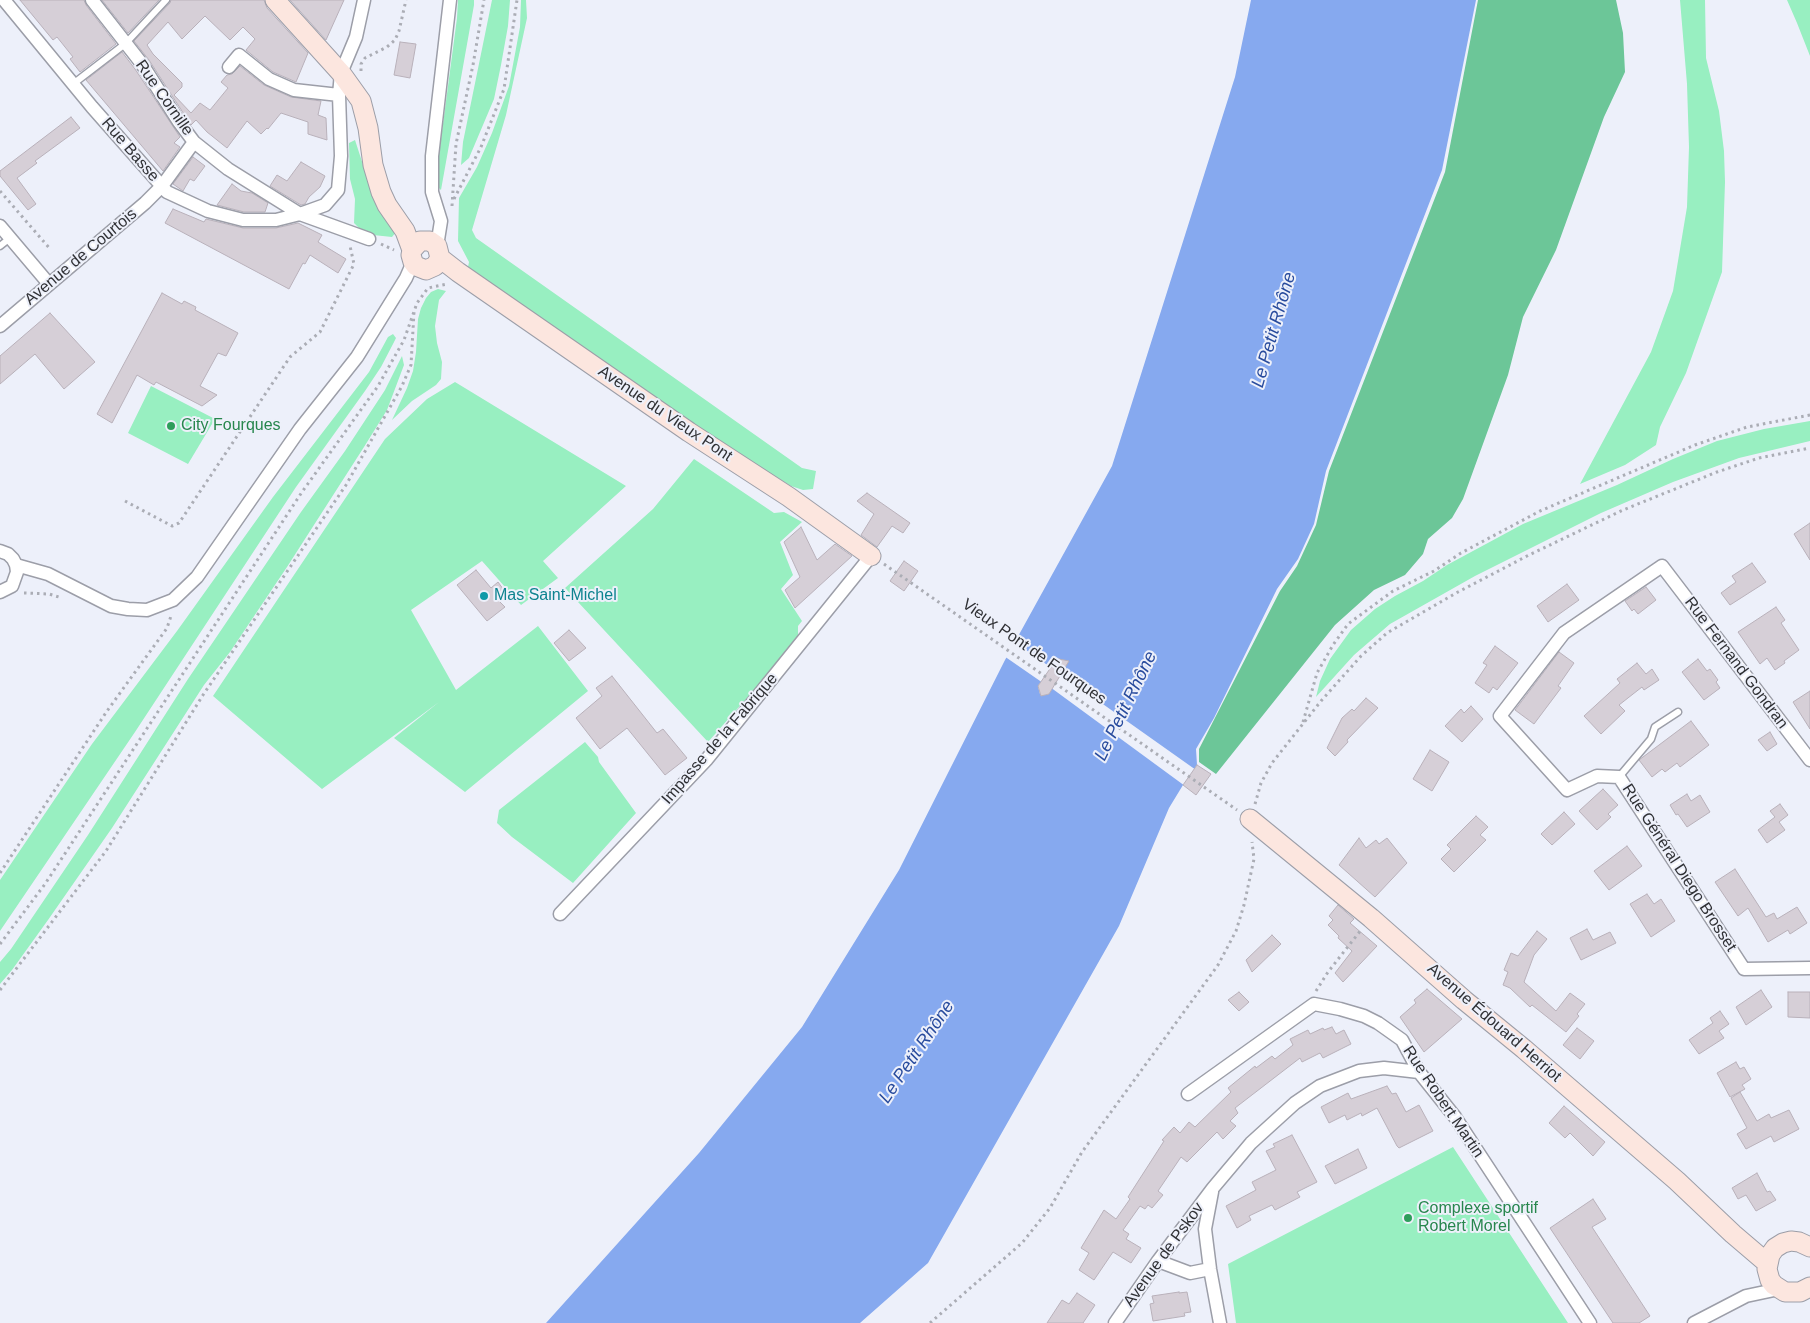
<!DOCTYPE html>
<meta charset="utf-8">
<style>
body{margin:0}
canvas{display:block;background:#edf0fa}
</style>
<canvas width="1810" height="1323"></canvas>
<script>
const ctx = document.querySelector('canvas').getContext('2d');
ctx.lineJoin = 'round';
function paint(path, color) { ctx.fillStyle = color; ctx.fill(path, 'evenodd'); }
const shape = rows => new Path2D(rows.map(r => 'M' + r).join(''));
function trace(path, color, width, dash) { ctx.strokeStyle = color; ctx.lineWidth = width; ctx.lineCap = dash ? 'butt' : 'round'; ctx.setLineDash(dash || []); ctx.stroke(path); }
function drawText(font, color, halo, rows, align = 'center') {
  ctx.font = font + ' Helvetica,sans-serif'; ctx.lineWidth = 4; ctx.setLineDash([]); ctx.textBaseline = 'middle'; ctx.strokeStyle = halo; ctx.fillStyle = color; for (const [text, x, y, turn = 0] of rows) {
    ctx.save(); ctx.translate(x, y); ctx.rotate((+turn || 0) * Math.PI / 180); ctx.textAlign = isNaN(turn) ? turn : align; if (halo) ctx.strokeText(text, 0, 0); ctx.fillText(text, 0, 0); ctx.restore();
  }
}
paint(shape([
 [458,0,474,0,474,5,441,190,438,187,436,177,457,18],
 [492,0,510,0,508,26,501,65,494,99,469,158,461,165,463,142],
 [521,0,526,0,527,18,506,115,472,230,476,238,802,468,816,471,813,489,803,490,791,486,735,452,468,267,469,262,458,241,459,198,477,167,492,133,509,86,520,27],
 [1680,0,1705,0,1706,58,1719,111,1724,151,1725,182,1722,272,1686,373,1660,427,1656,445,1625,465,1580,484,1651,352,1673,291,1687,207,1689,147,1687,84],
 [1787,0,1810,0,1810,56,1797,23],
 [355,140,377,208,396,232,392,237,373,235,362,231,354,223,355,199,350,179,349,143],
 [438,289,446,291,439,300,435,326,437,343,442,362,441,379,436,385,412,401,392,420,407,388,413,371,416,352,418,319,421,308,426,298,431,292],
 [393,334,396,338,393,344,381,367,365,391,296,487,135,732,0,931,0,880,92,744,177,631,273,497,369,372,388,337],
 [402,356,404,365,387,410,364,447,287,567,230,652,204,685,112,828,48,920,12,970,0,984,0,962,11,949,88,835,188,679,301,512,345,451,385,390],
 [455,382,626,486,543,561,558,578,521,605,482,561,411,610,456,690,538,626,588,691,465,792,394,738,439,702,322,789,213,696,385,439,427,399],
 [151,386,215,419,188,464,128,433],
 [1810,421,1810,441,1739,458,1673,482,1601,513,1475,576,1390,624,1354,655,1316,697,1320,681,1330,659,1351,630,1375,609,1395,596,1423,581,1447,565,1523,524,1617,485,1673,459,1717,441,1764,429],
 [694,459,774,513,784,512,802,522,780,542,793,575,781,589,802,621,798,626,798,640,708,742,565,588,653,509],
 [585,742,598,757,599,762,636,813,573,883,512,837,497,823,499,810],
 [1453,1147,1568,1323,1236,1323,1228,1264]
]), '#98efc1');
paint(shape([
 [1478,0,1616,0,1623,33,1625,72,1604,117,1556,250,1523,317,1508,375,1463,499,1452,518,1428,539,1423,554,1405,575,1374,590,1335,625,1216,774,1199,762,1199,749,1280,591,1297,566,1316,525,1329,471,1445,172]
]), '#6cc698');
paint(shape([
 [1251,0,1476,0,1442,170,1326,471,1314,524,1298,559,1277,589,1214,718,1196,749,1197,765,1183,785,1169,808,1119,926,928,1263,860,1323,546,1323,699,1153,802,1027,899,870,1005,660,1112,466,1235,77],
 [1059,659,1065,663,1066,667,1048,694,1044,695,1040,694,1038,686,1056,660]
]), '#86a9ef');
paint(shape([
 [1012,640,1053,669,1043,683,1004,656],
 [1059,673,1196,770,1185,786,1050,687]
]), '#edf0fa');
const building = shape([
 [20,0,84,0,86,5,116,44,80,72,70,59,73,57,57,37,53,40,20,0],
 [102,0,159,0,128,33,102,0],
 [171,0,264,0,267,8,308,53,296,82,273,72,246,50,255,39,243,27,230,40,205,16,182,39,168,22,147,45,153,54,182,83,182,87,174,95,191,113,200,103,210,110,228,88,221,82,227,75,232,74,240,66,264,85,291,97,321,101,318,115,326,118,327,140,308,134,308,122,281,113,268,129,267,128,261,134,247,121,227,148,207,132,196,120,191,125,149,60,134,41,170,3,171,0],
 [290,0,344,0,326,40,290,0],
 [400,42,416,44,410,78,394,75,400,42],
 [122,52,135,69,180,137,174,143,180,147,163,171,86,80,122,52],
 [71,117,80,128,35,161,37,163,17,178,36,204,28,210,0,176,0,171,71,117],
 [193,157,205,166,194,181,190,179,183,191,173,184,193,157],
 [301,162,325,176,320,187,309,197,305,204,301,205,270,186,277,175,287,181,301,162],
 [232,184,241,191,252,193,268,203,265,212,244,212,217,205,232,184],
 [173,209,204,222,206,219,243,228,276,228,298,223,322,235,318,242,346,259,338,273,310,255,305,264,303,263,289,289,165,223,173,209],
 [162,293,182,304,184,301,196,307,195,310,238,333,226,356,218,353,200,386,217,395,202,406,156,382,154,385,137,375,112,423,97,414,162,293],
 [50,313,95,362,64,389,35,354,0,384,0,356,50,313],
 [867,493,910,523,903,533,892,526,877,547,861,535,874,514,857,501,867,493],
 [1810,523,1810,560,1794,534,1810,523],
 [801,527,817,560,835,544,852,556,795,608,785,590,800,577,784,542,801,527],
 [904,561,918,571,904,591,890,581,904,561],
 [1752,563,1766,582,1730,605,1721,593,1736,582,1732,576,1752,563],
 [476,570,491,588,498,582,506,593,498,600,505,607,487,621,457,585,476,570],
 [1567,584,1579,600,1548,622,1537,606,1567,584],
 [1646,587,1656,600,1638,614,1634,609,1632,611,1625,601,1646,587],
 [1776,607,1785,620,1781,623,1799,650,1784,661,1785,663,1775,670,1767,658,1760,664,1738,632,1776,607],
 [569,630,586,648,569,661,554,643,569,630],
 [1495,646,1518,663,1497,690,1493,687,1489,693,1475,683,1487,665,1483,663,1495,646],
 [1559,652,1574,663,1558,686,1561,688,1534,724,1515,710,1559,652],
 [1059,659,1069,661,1049,694,1041,696,1038,686,1056,660,1059,659],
 [1698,659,1707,671,1710,669,1718,680,1716,682,1720,688,1704,700,1682,672,1698,659],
 [1637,663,1646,674,1652,669,1659,680,1644,690,1642,687,1619,705,1625,711,1601,734,1584,716,1620,683,1617,679,1637,663],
 [612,676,657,733,663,729,687,758,665,775,627,728,600,749,576,718,602,696,596,688,612,676],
 [1810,691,1810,729,1793,702,1810,691],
 [1366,698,1378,708,1347,740,1348,742,1335,756,1327,748,1342,718,1352,709,1354,711,1366,698],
 [1471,706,1483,719,1462,742,1445,726,1461,709,1464,713,1471,706],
 [1691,721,1709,745,1680,767,1677,763,1665,772,1662,769,1652,777,1639,760,1691,721],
 [1770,732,1777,744,1767,751,1758,740,1770,732],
 [1430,750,1449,762,1432,791,1413,779,1430,750],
 [1197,765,1211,774,1196,795,1183,785,1197,765],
 [1603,789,1618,805,1608,814,1611,817,1597,830,1579,811,1603,789],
 [1687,794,1691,801,1700,795,1710,812,1687,827,1678,814,1676,815,1670,805,1687,794],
 [1780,804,1788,815,1779,822,1785,830,1767,843,1758,830,1775,817,1770,811,1780,804],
 [1564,812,1575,824,1552,845,1541,834,1564,812],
 [1476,816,1488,827,1480,835,1486,840,1454,872,1441,859,1451,849,1447,845,1476,816],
 [1359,838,1366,848,1376,840,1379,844,1387,838,1407,863,1375,897,1339,865,1359,838],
 [1627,846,1642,866,1609,890,1594,871,1627,846],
 [1735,869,1766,917,1774,913,1777,919,1797,907,1807,923,1790,934,1788,930,1768,942,1748,908,1738,916,1715,882,1735,869],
 [1647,894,1654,904,1661,899,1675,921,1651,937,1630,904,1647,894],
 [1338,905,1354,919,1350,923,1377,946,1343,982,1335,973,1352,951,1338,938,1339,936,1328,925,1333,920,1329,916,1338,905],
 [1587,929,1593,940,1610,932,1616,943,1581,960,1570,938,1587,929],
 [1537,931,1547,939,1534,955,1524,982,1556,1011,1570,993,1585,1004,1577,1014,1579,1016,1566,1032,1532,1005,1530,1007,1510,988,1503,985,1508,972,1504,970,1511,953,1518,956,1537,931],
 [1272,935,1281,944,1252,972,1246,960,1272,935],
 [1427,989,1462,1019,1424,1052,1400,1017,1416,1003,1414,1000,1427,989],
 [1761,990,1772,1007,1746,1025,1736,1007,1761,990],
 [1239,992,1249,1002,1239,1011,1228,1000,1239,992],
 [1788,992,1810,992,1810,1018,1788,1017,1788,992],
 [1720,1011,1729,1024,1719,1031,1724,1038,1699,1054,1689,1040,1713,1023,1710,1018,1720,1011],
 [1332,1027,1336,1034,1344,1030,1351,1044,1323,1058,1320,1053,1302,1062,1300,1058,1235,1108,1238,1113,1230,1121,1236,1126,1223,1139,1217,1132,1187,1162,1181,1157,1158,1191,1163,1195,1152,1208,1148,1205,1145,1209,1140,1206,1123,1230,1129,1234,1126,1239,1141,1248,1131,1263,1113,1252,1094,1280,1079,1270,1089,1253,1081,1248,1104,1210,1116,1219,1130,1199,1128,1197,1164,1141,1162,1140,1174,1127,1180,1133,1189,1122,1195,1127,1231,1092,1228,1088,1255,1066,1256,1068,1272,1056,1275,1059,1293,1045,1290,1039,1308,1030,1310,1034,1323,1028,1324,1030,1332,1027],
 [1577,1028,1594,1041,1580,1059,1563,1045,1577,1028],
 [1736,1062,1740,1069,1744,1067,1751,1079,1742,1085,1745,1089,1730,1097,1717,1073,1736,1062],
 [1387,1086,1392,1094,1396,1093,1406,1112,1419,1105,1433,1131,1399,1148,1397,1146,1377,1108,1362,1116,1361,1113,1347,1120,1345,1115,1329,1123,1321,1107,1348,1093,1351,1099,1387,1086],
 [1740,1092,1757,1121,1769,1114,1771,1118,1789,1110,1799,1129,1774,1142,1771,1136,1746,1149,1737,1134,1747,1128,1731,1098,1740,1092],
 [1564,1106,1605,1142,1593,1156,1570,1133,1565,1138,1549,1123,1564,1106],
 [1292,1135,1317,1182,1297,1192,1300,1197,1275,1210,1272,1205,1249,1216,1251,1220,1237,1228,1226,1206,1256,1190,1252,1182,1276,1170,1266,1151,1275,1147,1273,1144,1292,1135],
 [1358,1149,1367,1168,1335,1184,1325,1166,1358,1149],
 [1757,1173,1767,1192,1770,1191,1776,1200,1756,1211,1746,1195,1738,1199,1732,1188,1757,1173],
 [1593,1199,1606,1219,1592,1227,1650,1316,1639,1323,1613,1323,1550,1228,1593,1199],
 [1179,1292,1179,1293,1187,1292,1191,1312,1184,1313,1185,1316,1153,1321,1150,1304,1154,1303,1152,1296,1179,1292],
 [1077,1293,1095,1305,1083,1323,1047,1323,1062,1300,1069,1304,1077,1293]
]);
paint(building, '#d6cfd7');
trace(building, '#b9b1ba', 1);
const lane = shape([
 [73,84,125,44,166,0],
 [0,246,10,238],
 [1619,777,1651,739,1655,727,1678,712]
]);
const street = shape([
 [4,0,92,107,167,192,208,211,243,220,276,220,300,214,325,205,338,190,341,156,339,95,341,73,356,37,364,0],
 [92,0,142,64,179,122,194,142,228,169,300,214,369,239],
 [229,67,239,55,269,79,294,90,339,95],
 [0,226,49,284],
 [437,246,441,221,432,192,432,156,450,0],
 [0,326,145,203,162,186,194,142],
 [0,551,8,554,13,559,16,565,17,572,12,586,0,592],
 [16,565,48,574,111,606,128,609,147,610,173,600,197,577,300,429,357,357,406,278,413,262],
 [1810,760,1662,566,1564,633,1500,716,1567,790,1597,776,1619,777,1744,969,1810,968],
 [560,914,707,759,871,556],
 [1188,1094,1314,1004,1340,1009,1364,1016,1378,1023,1402,1040,1419,1072,1455,1117,1590,1323],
 [1212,1192,1205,1229,1210,1269,1220,1323],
 [1158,1261,1190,1273,1210,1269],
 [1115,1323,1158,1261,1213,1188,1251,1143,1295,1103,1320,1086,1359,1071,1384,1068,1419,1072],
 [1694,1323,1746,1296,1779,1289]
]);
const secondary = shape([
 [275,0,341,73,361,101,368,128,373,165,381,192,387,205,405,231,412,250,411,255,413,262,416,266,426,270,435,266,440,258,437,246,430,241,420,241,412,250],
 [440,258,458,272,689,432,789,497,871,556],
 [1250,819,1371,918,1464,1000,1524,1049,1677,1181,1733,1234,1767,1263],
 [1810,1247,1799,1242,1791,1241,1783,1243,1775,1248,1770,1255,1767,1269,1770,1280,1774,1285,1785,1292,1800,1292,1810,1287]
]);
trace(lane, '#9c9ea8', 9);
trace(street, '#9c9ea8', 15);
trace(secondary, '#9c9ea8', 21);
trace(shape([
 [361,71,361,64,365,58,387,47,395,40,399,31,406,0],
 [0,191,51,250],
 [454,199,481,147,504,89,517,0],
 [452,206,456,144,473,65,484,0],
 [381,244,394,250],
 [125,501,172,526,179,523,290,357,320,332,354,264,350,246],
 [884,564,1237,810],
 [24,593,49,594,62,598],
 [1303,722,1317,673,1333,645,1348,624,1393,591,1434,571,1461,553,1540,511,1695,445,1747,427,1810,415],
 [1255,804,1261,783,1272,763,1321,701,1361,656,1387,633,1458,592,1529,555,1623,510,1717,472,1759,458,1810,448],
 [0,873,107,711,167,628,171,616],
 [0,944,45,884,302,492,378,386,404,340,417,303,428,288,447,284],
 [0,990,106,851,203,695,346,485,402,386,411,365,414,312],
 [1316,991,1328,972,1361,930],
 [930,1323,1022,1243,1050,1208,1082,1152,1218,965,1236,931,1244,905,1254,859,1252,842]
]), '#abadb5', 3, [2.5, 4]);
trace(lane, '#fff', 6);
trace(street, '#fff', 12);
trace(secondary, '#fce6df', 19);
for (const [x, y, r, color] of [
 [171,426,5,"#2e9e5b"],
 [484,596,5,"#0f9aa8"],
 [1408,1218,5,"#2e9e5b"]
]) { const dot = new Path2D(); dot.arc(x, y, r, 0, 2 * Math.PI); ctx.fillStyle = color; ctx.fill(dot); trace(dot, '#edf0fa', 2); }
drawText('16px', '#303135', '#edf0fa', [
 ["Rue Cornille",164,98,55],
 ["Rue Basse",130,150,49],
 ["Avenue de Courtois",81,257,-40],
 ["Avenue du Vieux Pont",665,414,34],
 ["Vieux Pont de Fourques",1034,652,35],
 ["Rue Fernand Gondran",1736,663,53],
 ["Impasse de la Fabrique",720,739,-49],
 ["Rue Général Diego Brosset",1679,868,57],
 ["Avenue Édouard Herriot",1494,1023,41],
 ["Rue Robert Martin",1443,1102,56],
 ["Avenue de Pskov",1164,1255,-54]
]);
drawText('16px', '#27864d', '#edf0fa', [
 ["City Fourques",181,426],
 ["Complexe sportif",1418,1209],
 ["Robert Morel",1418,1227]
], 'left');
drawText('16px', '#0d838f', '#edf0fa', [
 ["Mas Saint-Michel",494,596]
], 'left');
drawText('italic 18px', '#284b9d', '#edf0fa', [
 ["Le Petit Rhône",1274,330,-74],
 ["Le Petit Rhône",1126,706,-64],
 ["Le Petit Rhône",917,1052,-56]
]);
</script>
